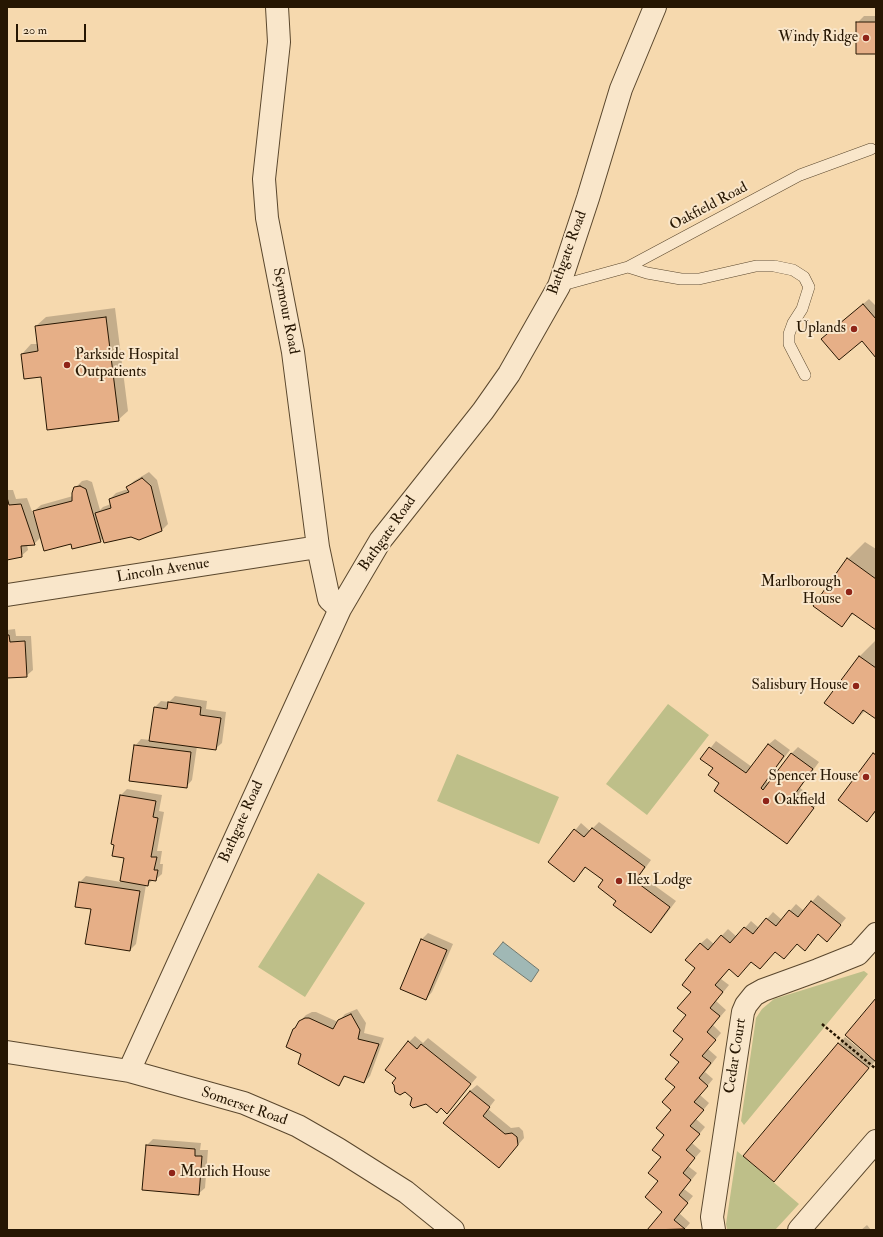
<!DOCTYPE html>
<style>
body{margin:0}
#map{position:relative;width:883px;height:1237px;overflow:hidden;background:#f6d9ae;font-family:"IM FELL Double Pica",serif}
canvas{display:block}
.frame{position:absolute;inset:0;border:8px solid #261602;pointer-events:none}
.scale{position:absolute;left:16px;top:24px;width:70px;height:18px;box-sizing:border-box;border:2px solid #261602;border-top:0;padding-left:5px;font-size:12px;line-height:14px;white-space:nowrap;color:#261602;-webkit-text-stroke:3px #f9e6ca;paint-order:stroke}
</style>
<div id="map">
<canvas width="883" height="1237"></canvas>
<div class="frame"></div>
<div class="scale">20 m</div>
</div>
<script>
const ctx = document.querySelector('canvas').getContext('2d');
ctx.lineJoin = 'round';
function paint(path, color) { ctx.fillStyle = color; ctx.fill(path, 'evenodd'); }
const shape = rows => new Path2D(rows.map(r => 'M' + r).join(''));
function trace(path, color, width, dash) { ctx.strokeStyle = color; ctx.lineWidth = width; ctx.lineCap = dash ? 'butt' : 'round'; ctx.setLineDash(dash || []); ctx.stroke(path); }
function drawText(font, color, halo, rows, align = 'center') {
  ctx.font = font + ' "IM FELL Double Pica",serif'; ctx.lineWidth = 4; ctx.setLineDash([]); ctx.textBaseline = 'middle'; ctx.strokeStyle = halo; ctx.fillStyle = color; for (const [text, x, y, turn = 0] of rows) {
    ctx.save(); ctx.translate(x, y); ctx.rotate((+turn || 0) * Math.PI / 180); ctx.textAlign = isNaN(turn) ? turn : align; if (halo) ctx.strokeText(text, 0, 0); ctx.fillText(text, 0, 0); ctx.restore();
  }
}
paint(shape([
 [668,704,709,735,647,815,606,784],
 [457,754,559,797,539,844,437,801],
 [318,873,365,903,305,997,258,967],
 [864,971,868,974,744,1125,741,1121,756,1018,762,1009,774,999],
 [737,1151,799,1204,775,1230,728,1230,727,1229,726,1224]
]), '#bebf89');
const water = shape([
 [503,942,539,970,531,982,493,954,503,942]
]);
paint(water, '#a0b8b5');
trace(water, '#6f776d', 1);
paint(shape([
 [864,16,876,16,876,53,857,23],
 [869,299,876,306,876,357,862,340,822,339],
 [115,308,128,411,118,420,41,376,24,378,22,354,31,344,38,344,36,326,46,317],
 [149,472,157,480,168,524,162,530,132,536,103,538,100,541,72,543,41,537,34,544,27,545,28,550,21,556,7,559,7,490,13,490,16,499,27,498,36,522,37,522,34,511,41,505,73,496,75,488,82,481,87,480,92,482,100,510,103,507,111,504,110,499,116,493,128,489,128,487,134,481],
 [865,542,876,549,876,629,854,613,841,625,814,605,848,559],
 [15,629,16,636,31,636,33,670,26,676,7,677,7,630],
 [876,640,876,718,866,710,853,723,825,703,860,656],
 [175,696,207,701,206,709,226,712,222,743,215,749,197,746,192,780,186,787,135,746,141,739,150,740,155,707,161,701,169,702],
 [775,739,790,750,766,781,769,784,792,753,798,747,819,762,800,788,819,801,793,837,787,843,721,783,714,768,702,759,716,741,752,767,768,745],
 [876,752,876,812,867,820,840,800],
 [127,789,162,795,159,811,164,812,157,851,162,851,160,864,163,864,162,874,155,880,153,880,147,885,146,885,136,944,130,950,92,908,80,882,86,876,121,882,125,858,121,795],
 [599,822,651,860,640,875,676,901,657,926,651,932,618,900,605,880,586,867,574,881,550,862,581,823,590,831],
 [818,895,846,918,833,934,819,933,811,943,797,943,775,951,760,968,752,961,729,968,721,979,729,985,716,1001,726,1010,713,1025,721,1033,708,1049,717,1057,705,1072,713,1079,700,1095,709,1103,696,1119,705,1127,692,1143,701,1151,688,1166,697,1173,684,1189,693,1196,679,1213,690,1223,684,1230,648,1230,664,1212,659,1181,666,1135,676,1087,700,944,707,938,714,944,728,929,737,937,751,921,759,928,773,912,782,920,796,904,804,911],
 [428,933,453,944,432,992,426,999,422,939],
 [876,1000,876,1060,774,1181,744,1156,845,1037,869,1057,871,1056],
 [357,1009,366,1023,364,1033,384,1038,370,1076,364,1082,346,1075,339,1085,302,1054,299,1022,306,1015,312,1012,316,1012,338,1022,345,1014],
 [415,1036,423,1043,428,1038,477,1077,447,1112,441,1107,413,1097,397,1078,409,1042],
 [477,1085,495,1100,488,1109,511,1128,519,1127,523,1131,524,1138,499,1167,470,1091],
 [153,1139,201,1143,200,1150,208,1150,205,1188,198,1194,147,1145],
 [867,1225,871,1230,861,1230]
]), '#0003');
const building = shape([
 [856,22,876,22,876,54,856,54,856,22],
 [863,304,876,319,876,358,862,341,839,360,821,339,863,304],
 [106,317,119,421,47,430,41,377,24,379,21,354,38,351,35,326,106,317],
 [142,478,151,486,162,531,139,540,131,537,104,543,95,513,111,508,109,499,129,492,126,487,142,478],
 [80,486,86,489,101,542,72,549,71,544,44,551,33,511,72,501,72,493,74,487,80,486],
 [7,497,9,505,21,504,35,545,21,546,22,557,7,560,7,497],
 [847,558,876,579,876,630,852,613,842,627,813,606,847,558],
 [7,635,9,635,10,642,25,641,27,677,7,678,7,635],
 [859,656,876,668,876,719,863,710,853,724,824,703,859,656],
 [168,702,201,707,200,715,221,718,216,750,149,741,154,707,167,709,168,702],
 [768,744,784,756,761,788,763,790,791,753,813,769,795,794,814,808,787,844,714,791,719,783,708,775,713,768,700,759,709,747,746,773,768,744],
 [134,745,191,752,187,788,129,781,134,745],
 [873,753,876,755,876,810,867,822,838,800,873,753],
 [120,795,156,801,153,817,158,818,151,857,157,857,154,870,158,870,156,881,149,880,148,886,120,881,124,858,112,856,114,845,111,844,120,795],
 [592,828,645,867,635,881,670,907,651,933,613,905,616,901,598,887,603,880,585,867,574,882,548,862,574,829,584,837,592,828],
 [79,882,140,891,130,951,85,944,91,909,75,907,79,882],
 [811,901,841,925,827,942,818,934,805,951,797,944,784,959,775,952,760,969,751,962,738,977,729,969,715,985,723,992,710,1008,720,1016,707,1032,716,1040,702,1056,711,1063,699,1078,708,1086,694,1102,704,1110,690,1126,700,1134,686,1150,695,1158,683,1173,691,1180,679,1195,688,1203,674,1220,685,1229,647,1230,662,1212,645,1197,658,1181,648,1173,661,1157,652,1150,664,1135,656,1128,671,1110,662,1102,675,1087,665,1079,679,1062,670,1055,683,1039,673,1031,686,1015,677,1008,691,992,682,985,695,968,685,960,700,943,708,950,721,935,730,943,744,927,753,934,766,918,776,926,789,910,798,917,811,901],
 [421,939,447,950,426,1000,400,989,421,939],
 [876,998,876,1062,845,1035,876,998],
 [351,1014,360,1030,358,1039,379,1044,364,1083,344,1076,339,1086,298,1064,301,1054,286,1047,293,1029,295,1028,299,1021,305,1018,309,1018,333,1029,338,1020,351,1014],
 [408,1041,417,1049,421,1044,471,1084,447,1114,441,1108,437,1113,426,1104,413,1108,410,1105,412,1098,405,1092,400,1095,395,1092,394,1085,392,1083,396,1078,385,1070,408,1041],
 [838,1043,869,1068,774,1182,743,1156,838,1043],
 [470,1091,490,1107,483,1116,505,1134,512,1133,517,1137,518,1145,499,1168,443,1123,470,1091],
 [146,1145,195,1149,195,1156,202,1156,199,1195,142,1190,146,1145]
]);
paint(building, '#e6af87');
trace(building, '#261602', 1);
const service = shape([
 [628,267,647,273,681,279,699,279,756,266,774,266,793,270,804,277,809,287,802,309,793,323,789,334,789,344,805,375],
 [559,286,628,267,800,175,871,149]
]);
const minor = shape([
 [277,7,279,42,264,179,267,218,293,352,318,547,329,599,340,609],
 [7,595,318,547],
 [7,1052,129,1071,244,1103,298,1126,338,1149,406,1192,453,1230],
 [129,1071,340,609,380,541,483,411,509,374,559,286,588,198,621,89,655,7],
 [714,1230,712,1217,743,1012,746,1005,754,995,763,990,818,970,858,954,876,934],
 [799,1230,876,1141]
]);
trace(service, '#5a472d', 12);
trace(minor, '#5a472d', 24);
trace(shape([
 [822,1024,876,1069]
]), '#261602', 2.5, [3, 2]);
trace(service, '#f9e6ca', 11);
trace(minor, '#f9e6ca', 22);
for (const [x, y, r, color] of [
 [866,38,4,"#8f2418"],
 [854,329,4,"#8f2418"],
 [67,365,4,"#8f2418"],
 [849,592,4,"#8f2418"],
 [856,686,4,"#8f2418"],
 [866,777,4,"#8f2418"],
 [766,801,4,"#8f2418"],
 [619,881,4,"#8f2418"],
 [172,1173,4,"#8f2418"]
]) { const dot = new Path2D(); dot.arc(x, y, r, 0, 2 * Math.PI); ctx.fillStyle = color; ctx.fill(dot); trace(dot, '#f9e6ca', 1.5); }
drawText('15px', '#261602', '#f9e6ca', [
 ["Windy Ridge",858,38],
 ["Uplands",846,329],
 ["Parkside Hospital",75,356,"left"],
 ["Outpatients",75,373,"left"],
 ["Marlborough",841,583],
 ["House",841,600],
 ["Salisbury House",848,686],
 ["Spencer House",858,777],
 ["Oakfield",774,801,"left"],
 ["Ilex Lodge",627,881,"left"],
 ["Morlich House",180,1173,"left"]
], 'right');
drawText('15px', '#261602', '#f9e6ca', [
 ["Oakfield Road",709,207,-28],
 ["Bathgate Road",568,253,-70],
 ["Seymour Road",285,311,79],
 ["Bathgate Road",388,534,-55],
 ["Lincoln Avenue",163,571,-9],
 ["Bathgate Road",242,822,-66],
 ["Cedar Court",736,1056,-81],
 ["Somerset Road",244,1107,19]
]);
</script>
